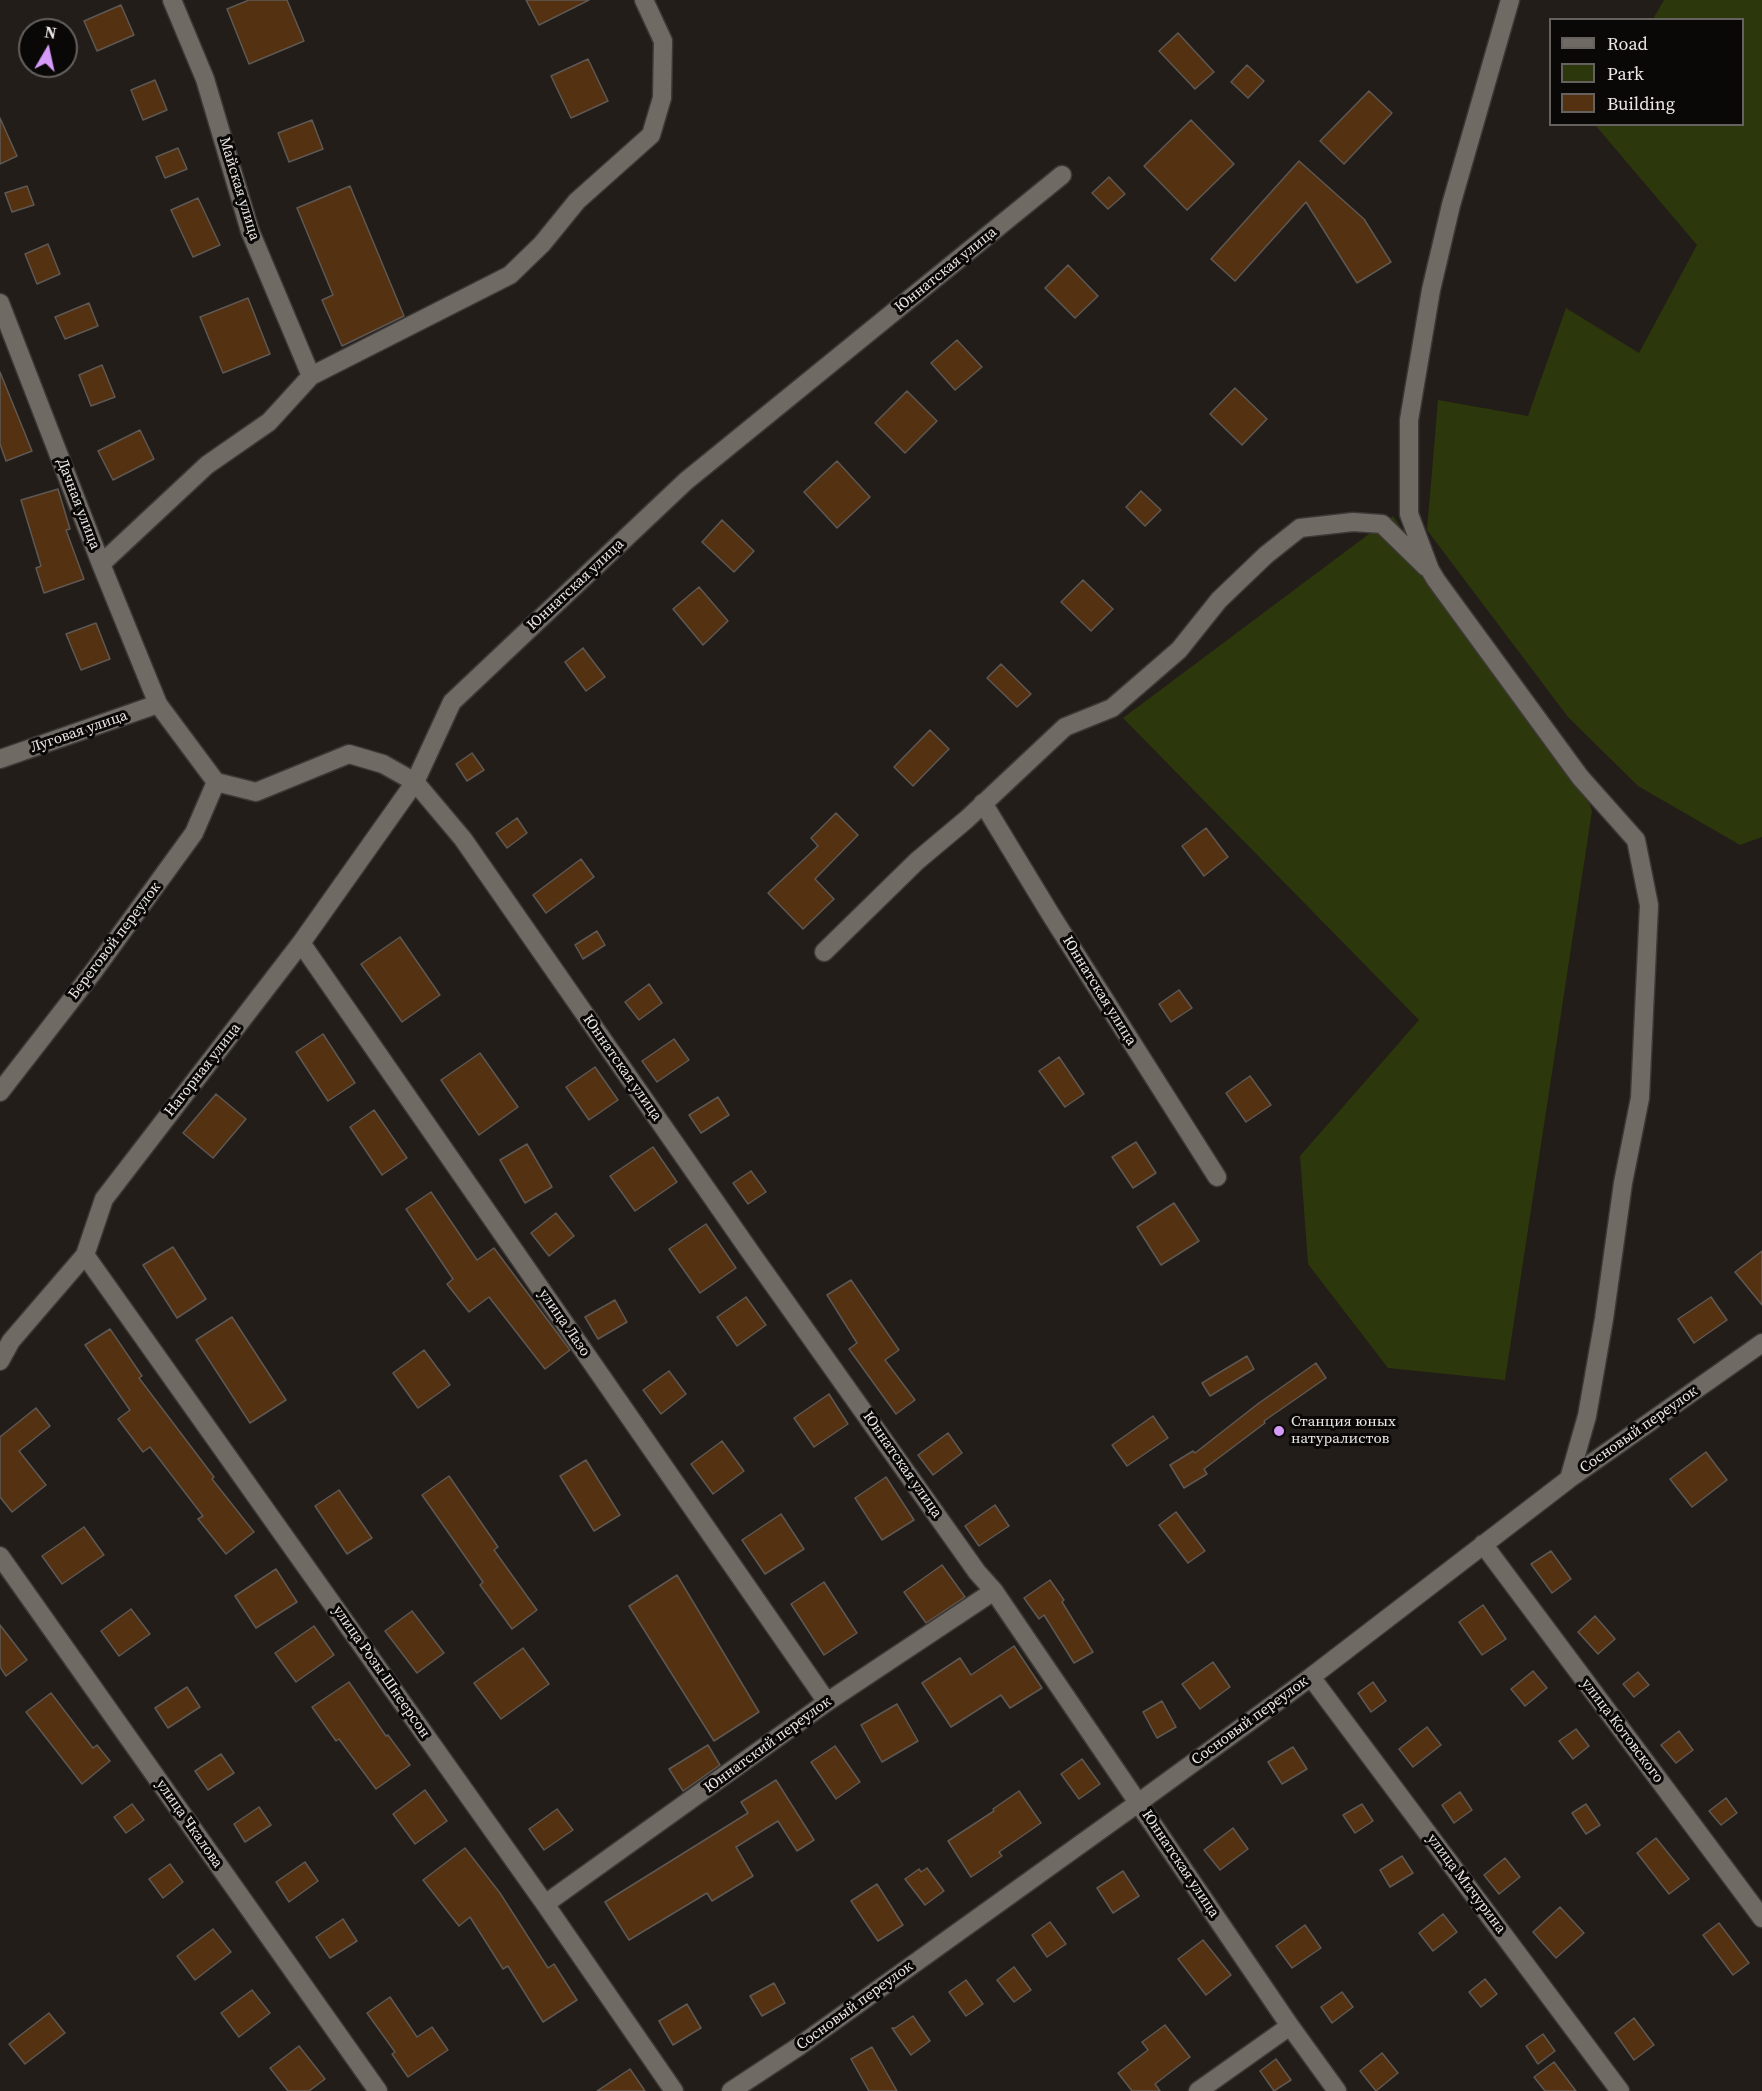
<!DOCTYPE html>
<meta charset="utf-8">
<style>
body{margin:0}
#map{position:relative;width:1762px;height:2091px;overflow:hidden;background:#221d19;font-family:"Source Serif 4",serif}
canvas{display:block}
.legend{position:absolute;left:1549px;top:18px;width:195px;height:108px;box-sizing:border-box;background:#0a0806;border:2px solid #64615f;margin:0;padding:8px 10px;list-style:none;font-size:18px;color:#ebe7e4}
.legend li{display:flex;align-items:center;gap:12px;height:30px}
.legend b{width:30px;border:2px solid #64615f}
.north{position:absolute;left:18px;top:18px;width:60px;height:60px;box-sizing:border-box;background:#0a0806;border:2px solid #64615f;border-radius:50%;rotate:9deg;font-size:16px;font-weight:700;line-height:24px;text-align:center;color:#ebe7e4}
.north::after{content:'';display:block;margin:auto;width:21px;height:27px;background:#d69bf9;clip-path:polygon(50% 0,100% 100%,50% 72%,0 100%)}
</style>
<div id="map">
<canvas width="1762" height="2091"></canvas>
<ul class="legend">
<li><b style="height:8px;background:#706a65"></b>Road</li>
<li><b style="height:16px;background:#2d370c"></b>Park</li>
<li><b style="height:16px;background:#543111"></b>Building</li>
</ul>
<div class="north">N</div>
</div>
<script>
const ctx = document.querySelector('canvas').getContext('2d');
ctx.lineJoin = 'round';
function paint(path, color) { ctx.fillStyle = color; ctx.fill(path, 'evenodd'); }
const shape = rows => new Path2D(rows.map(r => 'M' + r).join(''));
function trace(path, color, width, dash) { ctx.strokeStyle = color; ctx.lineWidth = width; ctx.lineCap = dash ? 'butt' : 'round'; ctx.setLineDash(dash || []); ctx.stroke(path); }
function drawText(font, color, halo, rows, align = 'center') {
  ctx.font = font + ' "Source Serif 4",serif'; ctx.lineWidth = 6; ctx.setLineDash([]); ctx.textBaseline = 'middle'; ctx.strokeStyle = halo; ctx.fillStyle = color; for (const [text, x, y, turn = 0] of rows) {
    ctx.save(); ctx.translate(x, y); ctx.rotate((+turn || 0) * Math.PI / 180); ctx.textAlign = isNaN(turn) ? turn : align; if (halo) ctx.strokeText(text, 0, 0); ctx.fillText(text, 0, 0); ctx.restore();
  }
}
paint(shape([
 [1664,0,1762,0,1762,837,1740,845,1638,786,1568,717,1427,530,1438,400,1528,416,1566,308,1639,353,1697,245,1596,126,1597,124,1742,124,1742,20,1653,19],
 [1393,516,1436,580,1580,777,1592,811,1505,1380,1388,1368,1308,1264,1300,1156,1419,1020,1123,718]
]), '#2d370c');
const building = shape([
 [249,0,287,0,304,41,249,64,227,9,249,0],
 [526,0,589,0,539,25,526,0],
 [121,5,134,35,97,51,84,21,121,5],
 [1178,33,1214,72,1195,89,1159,51,1178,33],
 [588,59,608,101,571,118,551,76,588,59],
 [1247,65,1264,81,1248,98,1231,82,1247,65],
 [155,80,167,110,143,120,131,90,155,80],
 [1369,91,1392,113,1344,164,1320,141,1369,91],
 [0,118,17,156,0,164,0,118],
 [312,120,323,149,289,162,278,133,312,120],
 [1191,120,1234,164,1187,210,1144,166,1191,120],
 [178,148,187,169,165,178,156,157,178,148],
 [1299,161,1364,219,1391,262,1357,283,1306,202,1235,281,1211,259,1299,161],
 [1109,177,1125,194,1108,209,1092,193,1109,177],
 [27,186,34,205,12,212,5,193,27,186],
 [350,186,404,316,342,346,322,300,333,295,297,208,350,186],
 [198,198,220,245,193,257,171,210,198,198],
 [48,244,60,274,37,284,25,254,48,244],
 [1068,265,1098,296,1075,318,1045,288,1068,265],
 [248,298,270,354,223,373,200,317,248,298],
 [89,303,98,326,65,339,55,317,89,303],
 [957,340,982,367,955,390,931,363,957,340],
 [102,365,115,397,91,406,79,375,102,365],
 [0,372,32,451,6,461,0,444,0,372],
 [1235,388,1267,419,1242,445,1210,414,1235,388],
 [907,391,937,421,905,453,875,423,907,391],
 [140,430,154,459,113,480,98,451,140,430],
 [837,461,870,497,837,528,804,492,837,461],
 [58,489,70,529,66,530,84,579,44,593,36,568,41,566,21,500,58,489],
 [1141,491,1161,510,1145,526,1126,507,1141,491],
 [722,520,754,551,734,572,702,542,722,520],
 [1083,580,1113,609,1091,631,1061,602,1083,580],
 [699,587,728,621,703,645,673,609,699,587],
 [96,623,110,659,81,670,66,634,96,623],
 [583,648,605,677,586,691,565,662,583,648],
 [1001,664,1031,694,1017,707,987,678,1001,664],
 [930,730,949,749,913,786,894,767,930,730],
 [472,753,484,770,467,781,456,764,472,753],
 [836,813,858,835,815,879,834,899,803,929,768,893,818,846,811,838,836,813],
 [517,818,527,833,507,848,496,833,517,818],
 [1206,828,1228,857,1204,876,1182,846,1206,828],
 [581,859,594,877,546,913,533,895,581,859],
 [597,931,605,945,583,959,575,945,597,931],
 [400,937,440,995,402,1022,361,964,400,937],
 [649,984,662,1003,639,1020,625,1002,649,984],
 [1179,990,1192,1008,1171,1022,1159,1004,1179,990],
 [323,1034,355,1083,328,1101,296,1052,323,1034],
 [674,1039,689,1060,657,1082,642,1061,674,1039],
 [480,1053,518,1107,479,1135,441,1080,480,1053],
 [1059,1057,1084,1094,1065,1107,1039,1071,1059,1057],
 [595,1067,618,1100,589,1120,566,1087,595,1067],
 [1250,1076,1271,1105,1246,1122,1226,1093,1250,1076],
 [216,1094,246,1119,213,1158,183,1133,216,1094],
 [718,1097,729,1115,701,1133,689,1115,718,1097],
 [374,1110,407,1158,382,1175,350,1127,374,1110],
 [1136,1142,1156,1173,1133,1188,1112,1157,1136,1142],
 [527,1144,552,1187,525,1203,500,1160,527,1144],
 [653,1147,677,1182,635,1211,610,1176,653,1147],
 [751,1171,766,1192,748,1204,733,1183,751,1171],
 [431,1192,477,1260,494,1248,570,1350,545,1369,489,1297,469,1312,447,1284,453,1279,406,1209,431,1192],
 [1174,1203,1199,1241,1161,1265,1137,1227,1174,1203],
 [556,1213,574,1236,549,1256,531,1233,556,1213],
 [706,1224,736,1268,700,1293,669,1249,706,1224],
 [173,1247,206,1299,177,1318,143,1265,173,1247],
 [1762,1251,1762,1305,1735,1272,1762,1251],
 [851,1280,899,1350,885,1360,915,1400,896,1414,849,1349,857,1343,827,1295,851,1280],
 [746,1297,766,1325,737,1346,717,1317,746,1297],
 [1711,1297,1727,1320,1694,1343,1678,1319,1711,1297],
 [615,1300,627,1322,598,1339,585,1317,615,1300],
 [232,1317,286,1400,250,1423,196,1340,232,1317],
 [110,1329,142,1376,139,1378,214,1477,212,1479,254,1532,226,1554,198,1519,203,1516,150,1447,143,1452,118,1419,130,1410,85,1345,110,1329],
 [424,1350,450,1385,418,1408,393,1373,424,1350],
 [1247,1356,1254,1369,1210,1396,1202,1383,1247,1356],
 [1316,1363,1326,1378,1264,1421,1265,1423,1204,1469,1207,1474,1184,1488,1170,1465,1193,1451,1195,1453,1259,1403,1316,1363],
 [669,1371,686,1394,661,1414,643,1390,669,1371],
 [829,1394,848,1424,814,1447,794,1418,829,1394],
 [36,1408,50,1426,19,1451,46,1485,12,1512,0,1497,0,1437,36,1408],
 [1153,1416,1168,1438,1127,1466,1112,1445,1153,1416],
 [948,1433,962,1453,933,1475,918,1455,948,1433],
 [722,1441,744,1471,713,1494,691,1464,722,1441],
 [1706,1452,1727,1480,1692,1507,1670,1479,1706,1452],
 [586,1460,620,1515,594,1531,560,1476,586,1460],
 [449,1476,498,1547,494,1550,537,1610,512,1629,480,1585,483,1582,422,1495,449,1476],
 [886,1477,914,1520,882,1540,855,1498,886,1477],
 [339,1490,372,1538,347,1554,315,1506,339,1490],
 [995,1505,1009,1526,979,1546,965,1526,995,1505],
 [1176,1512,1205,1551,1188,1563,1159,1525,1176,1512],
 [781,1514,804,1549,765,1574,742,1540,781,1514],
 [84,1527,104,1555,62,1584,42,1556,84,1527],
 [1551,1551,1571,1579,1552,1593,1531,1564,1551,1551],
 [942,1565,965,1597,926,1623,904,1592,942,1565],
 [276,1569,297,1602,256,1628,235,1596,276,1569],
 [677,1575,759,1712,714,1741,629,1606,677,1575],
 [1050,1580,1064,1600,1062,1602,1093,1652,1074,1663,1044,1615,1039,1619,1024,1598,1050,1580],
 [824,1582,857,1633,824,1655,791,1604,824,1582],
 [1483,1605,1506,1639,1482,1655,1459,1622,1483,1605],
 [131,1609,150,1634,119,1656,101,1631,131,1609],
 [412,1611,444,1653,417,1673,385,1631,412,1611],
 [1595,1616,1615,1639,1598,1654,1578,1632,1595,1616],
 [0,1625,27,1660,6,1676,0,1667,0,1625],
 [314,1626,334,1655,296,1682,275,1653,314,1626],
 [1014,1646,1042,1688,1010,1708,1001,1695,951,1727,922,1683,960,1658,971,1675,1014,1646],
 [523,1648,549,1684,501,1719,474,1683,523,1648],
 [1213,1662,1230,1687,1200,1709,1182,1684,1213,1662],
 [1533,1671,1547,1688,1525,1706,1511,1689,1533,1671],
 [1638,1672,1649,1685,1634,1697,1623,1684,1638,1672],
 [349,1682,386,1736,388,1735,410,1765,376,1789,339,1739,336,1741,312,1707,349,1682],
 [1373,1682,1386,1701,1371,1712,1358,1693,1373,1682],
 [187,1687,200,1707,168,1728,155,1708,187,1687],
 [51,1693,93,1748,97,1745,110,1761,82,1784,26,1712,51,1693],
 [1162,1701,1176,1727,1157,1738,1143,1712,1162,1701],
 [897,1704,918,1741,882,1762,861,1725,897,1704],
 [1427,1727,1441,1745,1413,1767,1399,1749,1427,1727],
 [1576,1729,1589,1746,1573,1759,1559,1741,1576,1729],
 [1679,1731,1693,1750,1676,1763,1661,1745,1679,1731],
 [708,1745,720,1765,683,1791,669,1769,708,1745],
 [835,1746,860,1782,836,1799,811,1762,835,1746],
 [1293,1747,1307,1769,1282,1784,1268,1762,1293,1747],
 [221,1754,234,1773,208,1790,195,1771,221,1754],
 [1082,1759,1100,1784,1079,1799,1061,1774,1082,1759],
 [776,1780,814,1840,797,1851,778,1821,736,1847,753,1876,712,1901,707,1893,629,1940,605,1902,748,1813,741,1802,776,1780],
 [425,1790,447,1821,415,1844,393,1814,425,1790],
 [1019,1791,1041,1823,999,1852,1002,1856,971,1877,948,1841,994,1811,993,1809,1019,1791],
 [1460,1792,1472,1810,1454,1823,1442,1805,1460,1792],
 [1726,1798,1737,1813,1721,1825,1709,1811,1726,1798],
 [132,1804,144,1820,126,1833,114,1817,132,1804],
 [1362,1804,1373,1821,1355,1833,1343,1815,1362,1804],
 [1586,1804,1600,1825,1586,1834,1572,1813,1586,1804],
 [259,1807,271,1825,245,1842,234,1824,259,1807],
 [557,1809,573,1830,544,1850,529,1829,557,1809],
 [1233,1828,1248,1849,1220,1870,1204,1850,1233,1828],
 [1656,1838,1689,1879,1669,1894,1637,1853,1656,1838],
 [465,1848,500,1893,548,1968,554,1964,577,2000,543,2022,508,1966,503,1969,470,1917,459,1926,423,1880,465,1848],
 [1402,1856,1413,1873,1390,1887,1380,1870,1402,1856],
 [1505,1858,1520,1877,1499,1894,1484,1875,1505,1858],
 [305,1862,318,1881,289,1902,276,1882,305,1862],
 [170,1864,183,1882,163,1898,149,1879,170,1864],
 [927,1868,944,1891,925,1905,905,1879,919,1869,921,1872,927,1868],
 [1123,1871,1139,1896,1113,1913,1097,1888,1123,1871],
 [877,1884,903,1925,878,1941,851,1901,877,1884],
 [1560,1907,1584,1933,1556,1958,1533,1932,1560,1907],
 [1443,1914,1457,1932,1433,1951,1419,1933,1443,1914],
 [343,1919,357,1941,330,1958,316,1937,343,1919],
 [1050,1922,1066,1944,1047,1957,1032,1935,1050,1922],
 [1719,1923,1749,1963,1733,1975,1703,1935,1719,1923],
 [1305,1925,1321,1948,1292,1968,1276,1946,1305,1925],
 [213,1929,231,1952,195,1980,177,1956,213,1929],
 [1203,1940,1231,1975,1206,1995,1178,1959,1203,1940],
 [1014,1967,1031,1990,1014,2002,997,1980,1014,1967],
 [1485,1979,1497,1994,1481,2007,1469,1992,1485,1979],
 [966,1980,983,2004,966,2016,949,1992,966,1980],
 [774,1983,785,2003,762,2016,750,1996,774,1983],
 [252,1990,270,2013,239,2037,221,2013,252,1990],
 [1342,1992,1353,2007,1332,2023,1321,2007,1342,1992],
 [390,1997,417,2037,432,2027,448,2050,408,2077,392,2054,395,2052,367,2013,390,1997],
 [687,2004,701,2028,673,2045,659,2021,687,2004],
 [49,2013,65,2033,25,2064,9,2044,49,2013],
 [913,2016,930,2041,911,2055,892,2028,895,2028,913,2016],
 [1634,2018,1654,2045,1634,2060,1615,2033,1634,2018],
 [1165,2025,1190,2057,1155,2084,1160,2091,1132,2091,1118,2073,1148,2050,1142,2042,1165,2025],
 [1543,2034,1555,2051,1538,2064,1526,2046,1543,2034],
 [299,2046,325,2079,309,2091,288,2091,270,2068,299,2046],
 [872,2047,897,2091,869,2091,851,2059,872,2047],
 [1382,2053,1398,2073,1376,2091,1360,2071,1382,2053],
 [1276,2059,1291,2080,1274,2091,1260,2071,1276,2059],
 [1554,2062,1576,2091,1545,2091,1534,2077,1554,2062],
 [630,2069,645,2091,597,2091,630,2069]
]);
paint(building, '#543111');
trace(building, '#5e5854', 1.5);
const minor = shape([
 [172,0,205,79,250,231,311,376],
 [1510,0,1451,205,1431,290,1409,420,1409,514,1430,570,1436,580,1580,777,1636,840,1649,905,1640,1098,1623,1183,1604,1319,1587,1416,1569,1479],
 [1062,175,686,481,452,702,415,782,463,839,751,1253,977,1572,994,1591,1290,2026,1337,2091],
 [0,303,101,564,158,704,216,782,256,792,349,754,383,764,415,782,301,943,104,1199,85,1255,11,1341,0,1361],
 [101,564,207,465,269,422,311,376,510,275,542,244,577,201,651,135,662,98,663,41,644,0],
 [0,759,158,704],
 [983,803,1051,915,1217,1177],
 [301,943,827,1702],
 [824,952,917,861,967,819,1065,727,1112,708,1179,650,1219,600,1266,555,1300,528,1353,522,1382,524,1426,567],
 [0,1092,93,972,194,833,216,782],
 [85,1255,545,1904,674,2091],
 [1483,1544,1762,1918],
 [0,1556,378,2091],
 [1311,1677,1620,2091],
 [545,1904,827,1702,994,1591],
 [731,2091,798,2047,1138,1803,1311,1677,1569,1479,1762,1343],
 [1198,2091,1290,2026]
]);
trace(minor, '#3c3836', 21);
trace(minor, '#706a65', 18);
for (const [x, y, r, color] of [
 [1279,1431,6,"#d69bf9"]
]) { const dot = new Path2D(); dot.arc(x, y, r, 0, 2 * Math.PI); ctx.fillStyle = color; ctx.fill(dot); trace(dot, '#0a0806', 2); }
drawText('15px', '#ebe7e4', '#0a0806', [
 ["Майская улица",239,189,73],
 ["Юннатская улица",946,270,-39],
 ["Дачная улица",78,504,69],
 ["Юннатская улица",576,585,-43],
 ["Луговая улица",79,732,-19],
 ["Береговой переулок",115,941,-53],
 ["Юннатская улица",1099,991,58],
 ["Юннатская улица",622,1068,55],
 ["Нагорная улица",203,1070,-52],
 ["улица Лазо",564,1323,55],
 ["Сосновый переулок",1639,1430,-35],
 ["Юннатская улица",902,1465,55],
 ["улица Розы Шнеерсон",381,1672,55],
 ["Сосновый переулок",1250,1721,-36],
 ["улица Котовского",1622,1731,53],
 ["Юннатский переулок",768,1745,-36],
 ["улица Чкалова",189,1824,55],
 ["Юннатская улица",1180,1864,56],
 ["улица Мичурина",1466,1884,53],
 ["Сосновый переулок",855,2006,-36]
]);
drawText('15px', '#ebe7e4', '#0a0806', [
 ["Станция юных",1291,1422],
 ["натуралистов",1291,1439]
], 'left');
</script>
